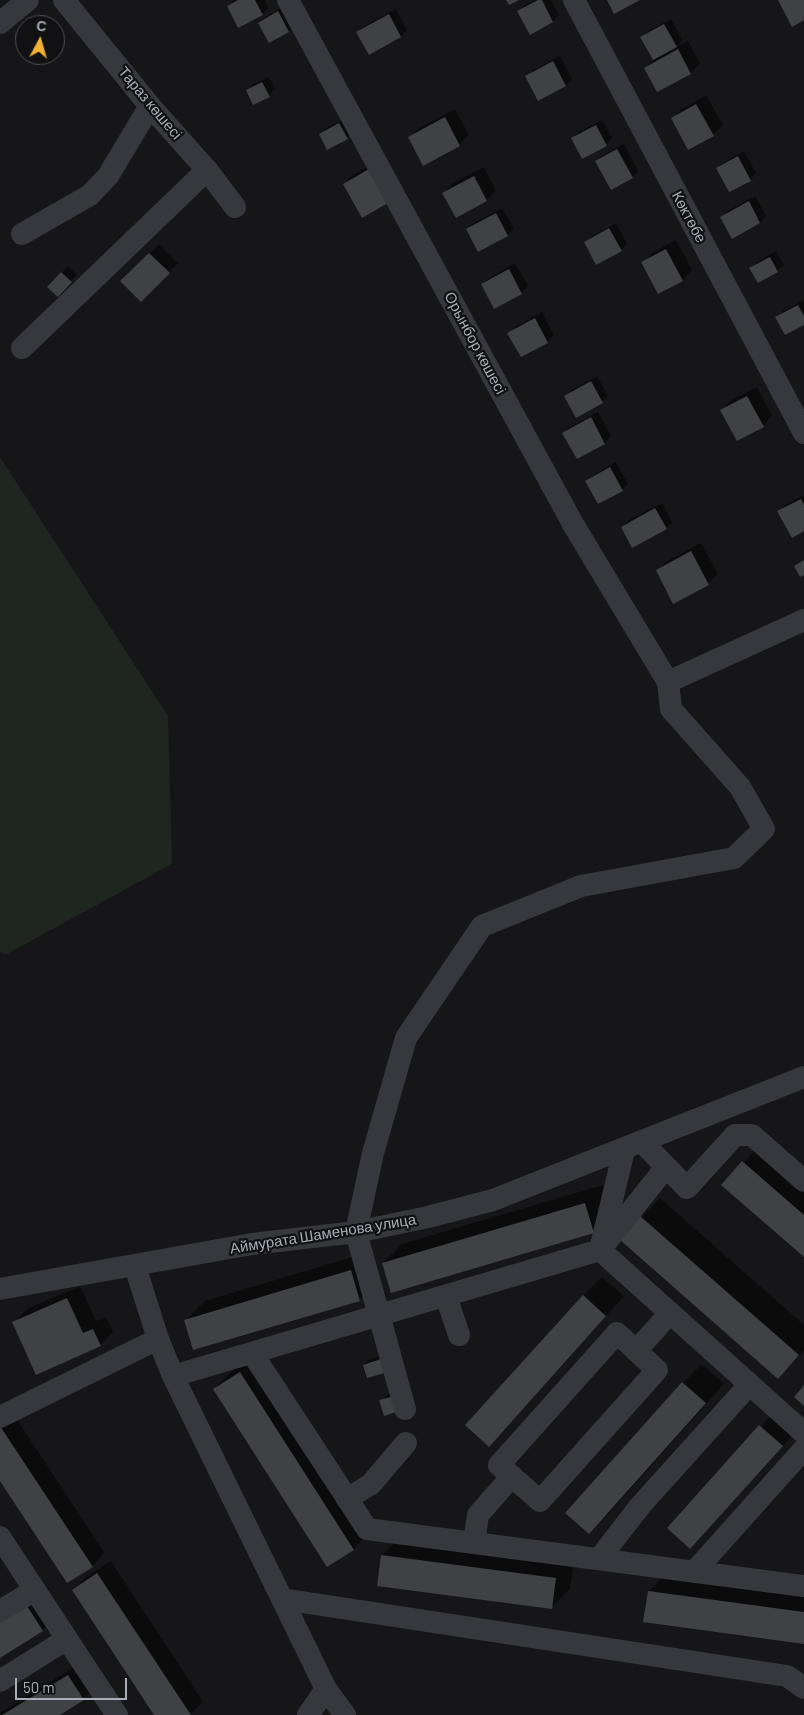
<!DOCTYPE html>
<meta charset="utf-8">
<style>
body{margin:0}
#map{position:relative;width:804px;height:1715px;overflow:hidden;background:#161618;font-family:Barlow,sans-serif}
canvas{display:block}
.north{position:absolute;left:15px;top:15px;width:50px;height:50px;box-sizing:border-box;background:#111113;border:1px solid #4d4f55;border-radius:50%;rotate:6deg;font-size:14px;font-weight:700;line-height:20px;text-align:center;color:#a8adb8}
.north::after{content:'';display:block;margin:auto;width:18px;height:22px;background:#f2b134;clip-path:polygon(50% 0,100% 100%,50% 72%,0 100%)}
.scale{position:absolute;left:15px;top:1678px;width:112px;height:22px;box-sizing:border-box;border:2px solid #a8adb8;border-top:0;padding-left:6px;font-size:15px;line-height:18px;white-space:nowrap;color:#a8adb8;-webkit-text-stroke:4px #111113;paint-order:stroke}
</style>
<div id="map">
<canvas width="804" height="1715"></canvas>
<div class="north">С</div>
<div class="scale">50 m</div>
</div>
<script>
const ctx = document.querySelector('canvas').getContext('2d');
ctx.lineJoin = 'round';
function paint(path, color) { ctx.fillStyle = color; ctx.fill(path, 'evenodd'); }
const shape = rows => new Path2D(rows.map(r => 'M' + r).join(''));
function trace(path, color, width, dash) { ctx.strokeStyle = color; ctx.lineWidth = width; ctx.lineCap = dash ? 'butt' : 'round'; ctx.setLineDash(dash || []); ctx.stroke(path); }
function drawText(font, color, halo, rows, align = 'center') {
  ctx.font = font + ' Barlow,sans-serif'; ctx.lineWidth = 4.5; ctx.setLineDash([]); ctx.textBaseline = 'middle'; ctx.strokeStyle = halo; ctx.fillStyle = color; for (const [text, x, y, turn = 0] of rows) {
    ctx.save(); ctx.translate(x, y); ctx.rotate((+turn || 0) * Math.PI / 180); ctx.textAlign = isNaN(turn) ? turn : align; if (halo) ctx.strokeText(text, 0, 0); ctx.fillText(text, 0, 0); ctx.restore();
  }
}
paint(shape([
 [0,457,168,716,172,864,5,955,0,952]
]), '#1e261f');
paint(shape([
 [235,0,265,0,268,8,262,14,228,6],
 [535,0,551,0,559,15,553,21,530,33,518,12,525,5],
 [285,6,295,25,289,31,270,42,259,23,266,17],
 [396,9,407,30,401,36,358,32,364,26],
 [671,19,682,40,677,46,688,41,700,63,691,73,658,91,645,68,654,60,642,37,648,31],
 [560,56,572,79,566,85,539,99,527,76,533,70],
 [269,77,275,89,269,96,247,90,253,84],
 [706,95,723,125,713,135,672,118,682,109],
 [455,109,469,135,459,145,409,138,419,128],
 [346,118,353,131,347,138,320,135,326,128],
 [602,120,612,138,606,144,573,138,579,132],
 [624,144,638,171,632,177,596,161,603,155],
 [744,151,756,173,750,180,717,168,724,162],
 [379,160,397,192,344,184,354,174],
 [484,167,496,191,487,200,444,193,453,183],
 [755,196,766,216,760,222,732,237,721,217,728,211],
 [502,208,514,229,507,235,467,229,474,223],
 [616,223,627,244,621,250,586,242,592,236],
 [676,240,692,270,683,280,659,292,643,263,652,253],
 [159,244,178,263,141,300,122,281],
 [776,251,784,265,777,271,751,268,757,262],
 [515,263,528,286,521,293,482,284,489,278],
 [68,266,77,275,58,295,49,287],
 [804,300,804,324,777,317,783,311],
 [542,312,554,335,548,342,521,356,509,333,515,327],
 [597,376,608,396,602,402,566,396,572,390],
 [757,387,772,416,763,426,722,410,731,400],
 [598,412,611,436,605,443,577,457,564,433,570,427],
 [616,462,628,484,622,490,587,481,593,475],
 [804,495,804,530,779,511,785,505],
 [662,503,672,522,666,528,622,527,629,520],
 [701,543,718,574,708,584,657,571,667,561],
 [762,1143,804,1180,804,1256,723,1185],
 [603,1185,612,1213,593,1232,383,1263,402,1244],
 [660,1198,804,1325,804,1350,778,1378,621,1239],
 [369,1252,378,1281,359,1300,186,1320,205,1301],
 [602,1277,624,1296,508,1426,489,1445,467,1425,584,1295],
 [80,1286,96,1321,106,1317,113,1332,100,1345,14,1322,27,1309],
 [390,1353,394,1364,364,1365,370,1359],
 [259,1354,372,1530,353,1549,214,1389,233,1370],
 [702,1364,724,1384,608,1514,589,1532,567,1513,683,1383],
 [401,1390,398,1410,381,1401,387,1395],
 [779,1407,801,1426,690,1547,668,1528],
 [12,1412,105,1553,92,1566,0,1479,0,1420],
 [401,1536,574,1559,570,1589,551,1608,382,1555],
 [111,1561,203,1702,189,1715,156,1715,73,1590,86,1577],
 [668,1572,804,1591,804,1642,649,1591],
 [40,1594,55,1618,42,1630,0,1657,0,1619],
 [81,1663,96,1686,83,1699,58,1715,0,1715,0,1713]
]), '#0007');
paint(shape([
 [238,0,255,0,263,15,238,28,227,6],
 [506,0,519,0,509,5],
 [538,0,542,0,553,22,530,35,517,11],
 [607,0,640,0,614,14],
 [778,0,804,0,804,20,792,27],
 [278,11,289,32,269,43,258,23],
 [389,14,401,37,369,55,356,32],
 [664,24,677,47,653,60,640,37],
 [678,49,691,74,657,92,644,68],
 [553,61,566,86,538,101,525,76],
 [262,82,270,97,253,105,246,90],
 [696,104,714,136,688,150,671,118],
 [445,117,460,146,423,166,408,137],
 [339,123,348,139,327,150,319,134],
 [596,125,607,146,582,159,571,138],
 [617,149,633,178,611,190,595,161],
 [738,156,751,181,729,192,716,168],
 [369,169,388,203,362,218,343,184],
 [474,176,487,201,456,218,442,193],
 [749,201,760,223,732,239,720,217],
 [496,213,508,236,478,252,466,229],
 [609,228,622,251,596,265,584,242],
 [666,249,683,281,658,294,641,262],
 [149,253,170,273,141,302,120,281],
 [770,257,778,272,758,283,749,268],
 [509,269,522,294,494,309,481,284],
 [61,272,72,282,58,297,47,287],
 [798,305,804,316,804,325,785,335,775,317],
 [535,318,548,343,521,357,507,333],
 [591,381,603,403,576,418,564,396],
 [747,396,764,427,737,441,720,410],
 [591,417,605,444,577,459,562,433],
 [610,467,623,491,598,504,585,481],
 [801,499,804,505,804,531,792,538,777,511],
 [655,508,667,529,632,548,621,527],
 [691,551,709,585,673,604,656,570],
 [804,560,804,575,800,577,794,566],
 [742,1161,804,1215,804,1257,721,1185],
 [585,1203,594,1233,391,1293,382,1263],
 [640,1216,799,1355,778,1379,619,1239],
 [351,1270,360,1301,193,1350,184,1320],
 [583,1295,606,1316,489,1447,465,1425],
 [67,1298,83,1333,93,1329,101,1346,36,1375,12,1322],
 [384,1358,388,1372,367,1378,363,1365],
 [240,1372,354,1550,327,1567,213,1389],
 [682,1382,706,1403,589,1534,565,1513],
 [804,1385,804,1406,794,1397],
 [395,1396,399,1411,384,1416,379,1400],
 [759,1425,783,1446,690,1549,667,1528],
 [0,1426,93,1567,67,1583,0,1481],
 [381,1555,556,1578,552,1609,377,1586],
 [97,1573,191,1715,154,1715,72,1590],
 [648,1591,804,1612,804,1644,643,1622],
 [27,1606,43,1631,0,1658,0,1622],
 [68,1675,84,1700,60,1715,2,1715]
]), '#404145');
trace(shape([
 [64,0,150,106,207,170,235,207],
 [288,0,573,524,668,682,671,709,740,787,764,829,734,858,581,886,482,926,406,1038,373,1153,356,1232,405,1409],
 [574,0,804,433],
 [0,23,28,0],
 [22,234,90,195,108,176,150,106],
 [22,348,207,170],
 [668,682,804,620],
 [642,1142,687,1188,735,1135,752,1135,804,1181],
 [624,1150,600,1250,804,1433],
 [135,1266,158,1339],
 [0,1289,252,1244,356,1232,428,1217,493,1200,804,1077],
 [446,1296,459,1335],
 [617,1333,657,1370,540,1501,499,1465,617,1333],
 [636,1351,670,1313],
 [252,1353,367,1529,804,1586],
 [173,1376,600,1250,666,1167],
 [0,1417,158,1339,173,1376,326,1689,345,1715],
 [347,1499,371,1484,406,1443],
 [0,1537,117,1715],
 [474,1543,478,1515,512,1476],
 [599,1559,640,1506,749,1385],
 [694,1572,804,1449],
 [282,1599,787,1676,804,1688],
 [0,1611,35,1590],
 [0,1681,67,1639],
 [308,1715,326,1689]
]), '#37383d', 22);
drawText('15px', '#a8adb8', '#111113', [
 ["Тараз көшесі",150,103,50],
 ["Көктөбе",689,217,62],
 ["Орынбор көшесі",475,343,62],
 ["Аймурата Шаменова улица",323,1234,-9]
]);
</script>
